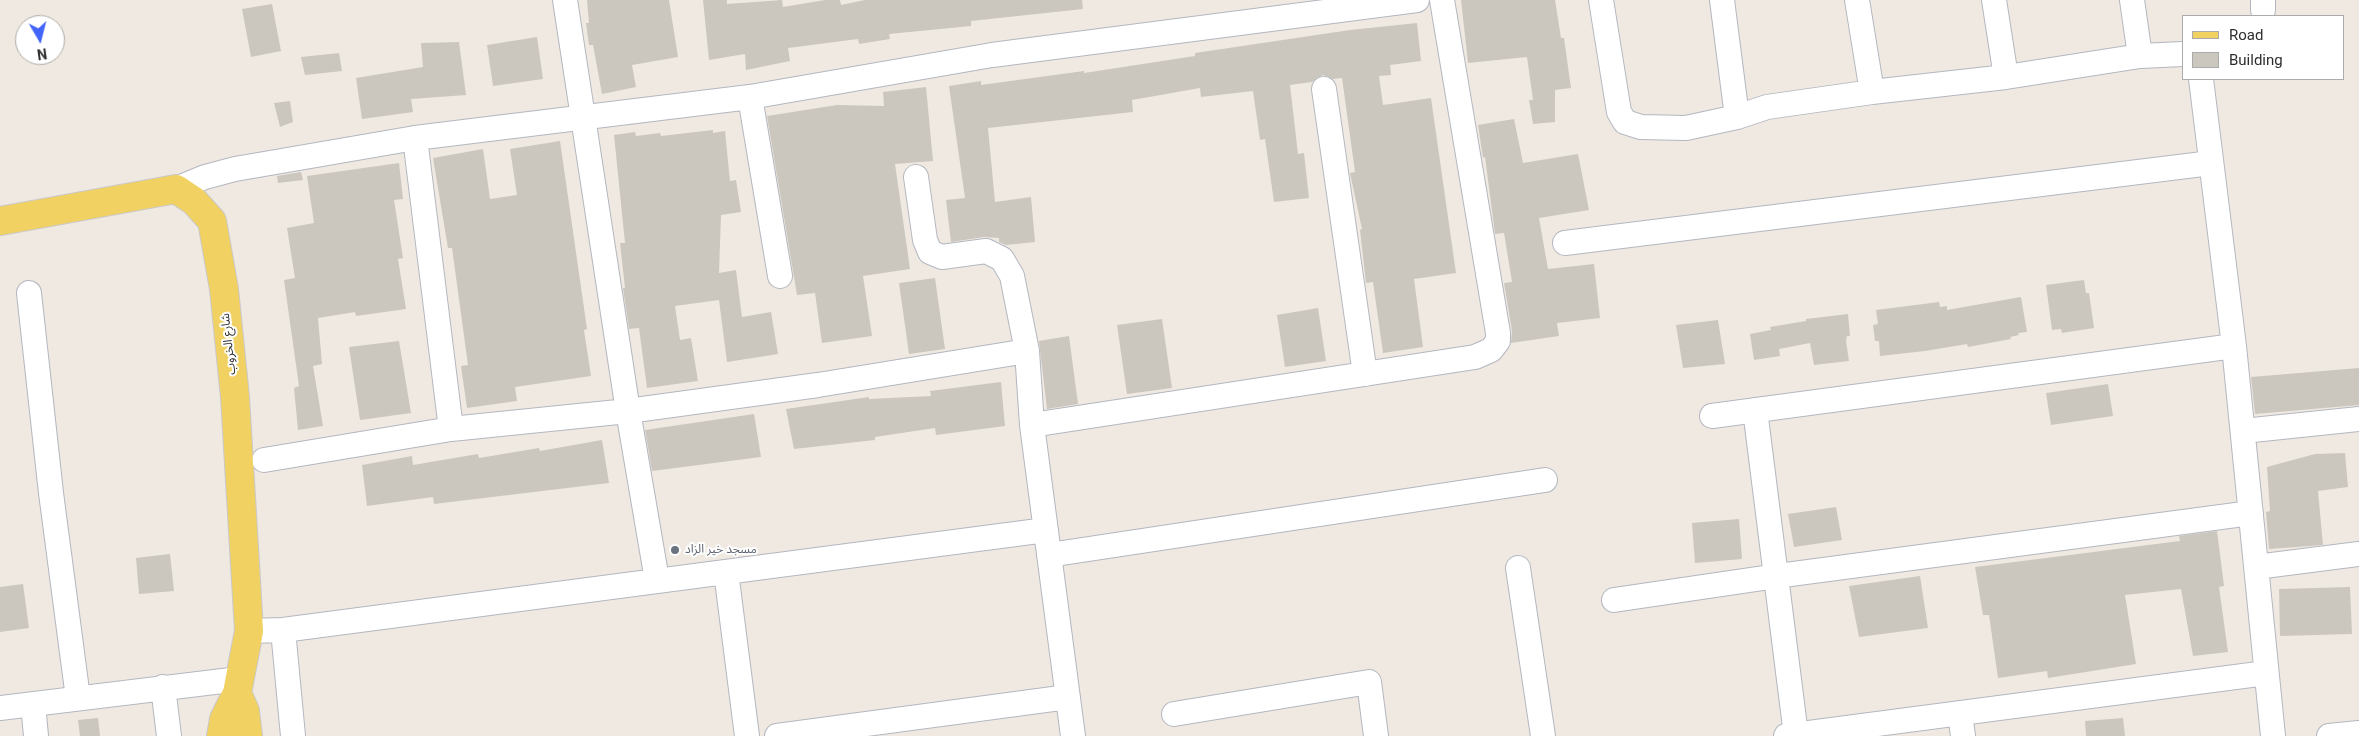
<!DOCTYPE html>
<meta charset="utf-8">
<style>
body{margin:0}
#map{position:relative;width:2359px;height:736px;overflow:hidden;background:#efe9e1;font-family:Roboto,sans-serif}
canvas{display:block}
.legend{position:absolute;left:2182px;top:15px;width:162px;height:65px;box-sizing:border-box;background:#fff;border:1px solid #ababab;margin:0;padding:6px 9px;list-style:none;font-size:15px;color:#2e2e2e}
.legend li{display:flex;align-items:center;gap:10px;height:25px}
.legend b{width:25px;border:1px solid #ababab}
.north{position:absolute;left:15px;top:15px;width:50px;height:50px;box-sizing:border-box;background:#fff;border:1px solid #ababab;border-radius:50%;rotate:172deg;font-size:14px;font-weight:700;line-height:20px;text-align:center;color:#2e2e2e}
.north::after{content:'';display:block;margin:auto;width:18px;height:22px;background:#4264fb;clip-path:polygon(50% 0,100% 100%,50% 72%,0 100%)}
</style>
<div id="map">
<canvas width="2359" height="736"></canvas>
<ul class="legend">
<li><b style="height:6px;background:#f2d163"></b>Road</li>
<li><b style="height:14px;background:#cbc7bf"></b>Building</li>
</ul>
<div class="north">N</div>
</div>
<script>
const ctx = document.querySelector('canvas').getContext('2d');
ctx.lineJoin = 'round';
function paint(path, color) { ctx.fillStyle = color; ctx.fill(path, 'evenodd'); }
const shape = rows => new Path2D(rows.map(r => 'M' + r).join(''));
function trace(path, color, width, dash) { ctx.strokeStyle = color; ctx.lineWidth = width; ctx.lineCap = dash ? 'butt' : 'round'; ctx.setLineDash(dash || []); ctx.stroke(path); }
function drawText(font, color, halo, rows, align = 'center') {
  ctx.font = font + ' Roboto,"Noto Sans Arabic",sans-serif'; ctx.lineWidth = 4; ctx.setLineDash([]); ctx.textBaseline = 'middle'; ctx.strokeStyle = halo; ctx.fillStyle = color; for (const [text, x, y, turn = 0] of rows) {
    ctx.save(); ctx.translate(x, y); ctx.rotate((+turn || 0) * Math.PI / 180); ctx.textAlign = isNaN(turn) ? turn : align; if (halo) ctx.strokeText(text, 0, 0); ctx.fillText(text, 0, 0); ctx.restore();
  }
}
paint(shape([
 [587,0,669,0,678,57,632,65,636,87,602,94,593,45,589,45,586,23,589,23],
 [703,0,727,0,727,4,782,0,783,7,825,0,840,0,841,5,865,0,1082,0,1083,9,971,21,971,26,889,34,890,39,859,44,858,39,788,48,790,61,746,70,745,54,709,60],
 [1461,0,1555,0,1561,38,1564,38,1571,88,1555,90,1555,122,1533,124,1529,100,1533,100,1527,57,1468,63],
 [272,4,281,51,251,57,242,9],
 [1417,23,1421,61,1390,65,1391,75,1379,76,1383,105,1431,98,1456,273,1414,279,1423,347,1383,353,1373,282,1366,283,1360,230,1362,229,1350,173,1355,172,1342,78,1333,79,1323,75,1312,82,1290,85,1298,154,1304,153,1309,198,1274,202,1265,139,1260,140,1253,91,1201,97,1200,88,1132,100,1133,112,988,128,995,202,1031,197,1035,242,1006,245,999,242,999,238,984,237,951,242,946,200,965,198,949,86,981,81,981,85,1084,71,1084,73,1195,56,1195,53,1350,30],
 [537,37,543,79,493,86,487,45],
 [459,42,466,95,411,99,413,112,362,119,356,78,423,67,421,43],
 [339,53,342,71,305,75,301,57],
 [926,87,933,161,895,164,910,269,863,276,872,336,822,343,815,293,797,295,767,116,837,105,884,106,883,92],
 [290,101,293,122,280,127,274,103],
 [1514,119,1523,163,1578,154,1589,210,1539,218,1548,269,1594,264,1600,318,1557,323,1559,336,1511,343,1512,331,1504,283,1512,282,1504,233,1495,234,1485,157,1483,158,1478,125],
 [713,130,713,133,725,131,730,181,736,180,741,212,721,215,719,273,736,270,742,317,771,312,778,354,727,362,719,300,675,306,680,340,691,338,698,381,647,388,639,328,629,329,623,288,625,288,620,243,625,243,614,135,635,132,636,136,660,133,661,136],
 [560,141,587,329,584,330,591,376,515,387,517,401,467,408,461,366,468,365,461,314,452,248,448,248,433,158,483,149,490,199,517,195,510,149],
 [399,163,403,199,394,200,403,258,398,259,406,309,356,316,355,312,318,318,322,364,313,366,323,426,298,430,294,388,299,386,284,280,295,278,287,228,314,223,307,176],
 [301,172,303,180,278,183,277,176],
 [935,278,945,349,909,354,899,283],
 [2084,280,2086,293,2089,293,2094,328,2062,333,2061,329,2052,330,2046,285],
 [2021,297,2027,332,2018,333,2019,335,2010,337,2011,339,1968,347,1967,344,1925,351,1880,356,1879,341,1875,341,1873,325,1878,324,1876,310,1939,302,1940,307,1947,306,1947,310],
 [1318,308,1326,361,1285,367,1277,315],
 [1848,314,1850,336,1847,336,1846,341,1849,361,1814,365,1810,343,1779,349,1780,356,1754,360,1750,334,1771,330,1770,327,1806,321,1806,319],
 [1162,319,1172,388,1127,394,1117,325],
 [1718,320,1725,364,1683,368,1676,325],
 [1069,336,1078,404,1047,409,1039,341],
 [399,341,411,413,360,420,349,347],
 [2359,368,2359,405,2255,414,2251,377],
 [1001,382,1005,426,936,435,935,428,875,437,875,440,794,449,786,409,869,397,869,399,931,396,930,391],
 [2108,384,2113,416,2051,425,2046,393],
 [754,414,761,457,652,471,645,430],
 [602,440,609,483,434,504,433,497,367,506,362,465,412,456,413,465,478,454,479,458,539,448,540,451],
 [2345,453,2348,487,2318,491,2323,545,2269,549,2266,512,2270,511,2267,467,2315,454],
 [1836,507,1842,540,1794,547,1788,514],
 [1739,519,1742,559,1695,563,1692,523],
 [2217,531,2224,586,2219,587,2228,652,2193,656,2181,589,2125,595,2136,664,2048,678,2047,671,1998,678,1989,615,1983,615,1975,567,2180,541,2179,536],
 [170,554,174,591,139,594,136,558],
 [1920,576,1928,628,1859,637,1849,586],
 [23,584,29,628,0,632,0,587],
 [2350,587,2352,634,2280,636,2279,589],
 [98,718,100,736,80,736,78,720],
 [2123,718,2125,736,2086,736,2085,721]
]), '#cbc7bf');
const minor = shape([
 [565,0,628,411,657,580],
 [1601,0,1619,112,1625,122,1641,127,1686,128,1737,117],
 [1722,0,1737,117,1767,107,1872,92,2006,77,2140,56,2183,54],
 [1857,0,1872,92],
 [1994,0,2006,77],
 [2132,0,2140,56],
 [2263,0,2263,10],
 [2201,79,2234,346,2273,736],
 [1324,89,1365,374],
 [750,97,780,276],
 [415,138,451,429],
 [916,177,925,240,930,252,942,257,986,251,1002,259,1012,276,1027,351,1032,425,1073,736],
 [176,189,205,177,235,169,415,138,750,97,992,55,1417,0],
 [1565,243,2211,163],
 [29,293,51,493,78,698],
 [1755,410,1796,735],
 [1712,416,2234,346],
 [1032,425,1475,357,1491,350,1498,341,1498,333,1442,0],
 [2243,431,2359,419],
 [264,460,451,429,628,411,818,385,1027,351],
 [1049,555,1545,480],
 [2256,567,2359,554],
 [1518,568,1543,736],
 [726,572,747,736],
 [1614,600,1777,576,2251,513],
 [283,630,293,736],
 [249,631,283,630,1046,530],
 [163,687,169,736],
 [33,704,36,736],
 [0,708,239,679],
 [1960,713,1963,736],
 [1174,714,1369,682,1376,736],
 [777,736,1068,697],
 [1786,736,2266,673],
 [2329,736,2359,733]
]);
const major = shape([
 [0,221,176,189,194,201,212,221,224,289,235,397,249,631,237,693,224,719,221,736],
 [237,693,245,711,248,736]
]);
trace(minor, '#b4b7c1', 26);
trace(major, '#c9c9c9', 30);
trace(minor, '#fff', 24);
trace(major, '#f2d163', 28);
for (const [x, y, r, color] of [
 [675,550,5,"#6b7280"]
]) { const dot = new Path2D(); dot.arc(x, y, r, 0, 2 * Math.PI); ctx.fillStyle = color; ctx.fill(dot); trace(dot, '#fff', 2); }
drawText('12px', '#2e2e2e', '#fff', [
 ["شارع الخروب",229,344,-96]
]);
drawText('12px', '#5b616d', '#fff', [
 ["مسجد خير الزاد",685,550]
], 'left');
</script>
